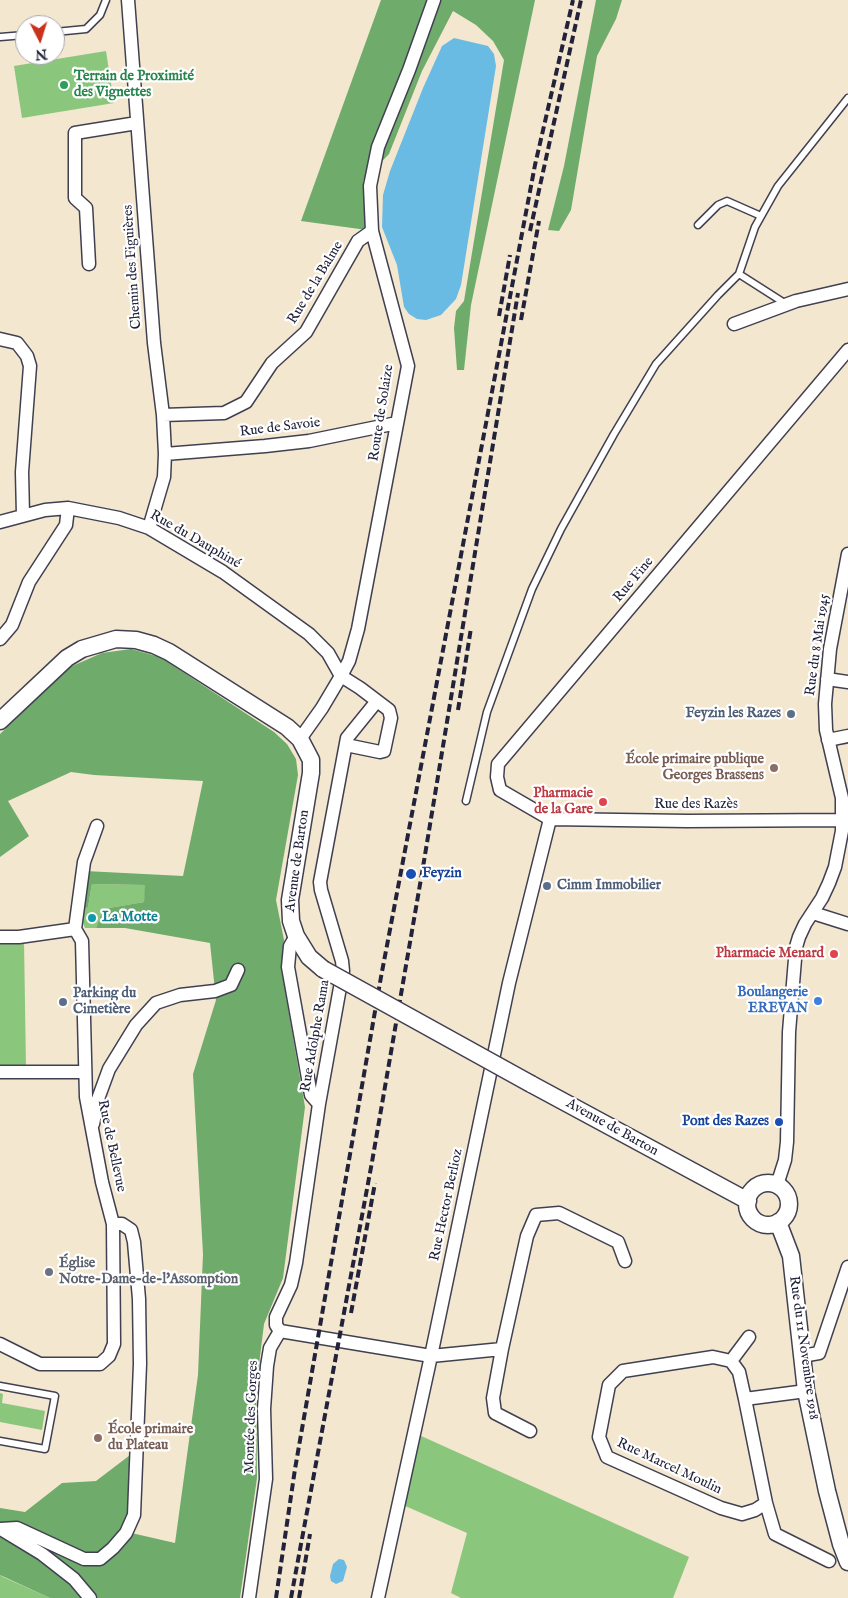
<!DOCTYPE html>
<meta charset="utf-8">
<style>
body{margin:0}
#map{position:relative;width:848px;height:1598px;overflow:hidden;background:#f3e7cf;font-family:"IM FELL English",serif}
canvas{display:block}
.north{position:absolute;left:15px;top:15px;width:50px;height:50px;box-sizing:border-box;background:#fff;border:1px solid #a7a7b1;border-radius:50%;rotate:175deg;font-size:14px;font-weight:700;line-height:20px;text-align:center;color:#22223b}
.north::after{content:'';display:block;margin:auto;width:18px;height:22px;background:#c8321e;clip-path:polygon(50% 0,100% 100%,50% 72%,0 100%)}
</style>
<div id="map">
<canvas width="848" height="1598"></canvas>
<div class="north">N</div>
</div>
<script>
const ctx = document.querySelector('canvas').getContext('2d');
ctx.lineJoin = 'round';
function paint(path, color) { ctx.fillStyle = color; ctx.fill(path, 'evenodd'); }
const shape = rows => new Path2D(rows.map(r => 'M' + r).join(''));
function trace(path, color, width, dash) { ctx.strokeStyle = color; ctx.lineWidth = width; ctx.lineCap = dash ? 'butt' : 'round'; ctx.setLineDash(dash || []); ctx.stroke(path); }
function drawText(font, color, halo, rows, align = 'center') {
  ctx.font = font + ' "IM FELL English",serif'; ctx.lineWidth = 4.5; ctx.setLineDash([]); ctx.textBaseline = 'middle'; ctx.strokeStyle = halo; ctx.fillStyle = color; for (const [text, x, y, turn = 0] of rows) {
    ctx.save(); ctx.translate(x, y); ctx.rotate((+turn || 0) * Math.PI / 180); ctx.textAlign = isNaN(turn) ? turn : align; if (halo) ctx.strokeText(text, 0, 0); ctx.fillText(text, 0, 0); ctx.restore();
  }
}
paint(shape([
 [106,51,114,103,22,118,14,66],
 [92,884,146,885,144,902,103,909,96,928,85,928,79,912,88,907],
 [0,941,24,941,26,1069,0,1069],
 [0,1393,3,1394,2,1403,45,1411,42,1430,0,1422],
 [419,1435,689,1557,673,1598,461,1598,451,1593,467,1533,403,1505],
 [0,1575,3,1577,50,1598,0,1598]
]), '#8ac67b');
paint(shape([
 [381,0,535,0,471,305,464,370,457,370,454,328,456,311,464,301,504,60,493,41,476,25,453,11,422,71,389,154,363,181,367,230,301,221],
 [596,0,622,0,616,19,597,56,571,210,559,231,548,230,564,166],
 [131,649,160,657,274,732,287,744,296,759,298,775,276,900,284,940,281,967,305,1107,283,1278,264,1324,256,1389,257,1478,240,1598,50,1598,0,1575,0,1508,25,1512,62,1483,96,1481,138,1449,127,1532,175,1543,198,1375,203,1254,193,1074,216,1000,210,943,125,928,96,928,103,909,144,902,145,885,92,884,88,907,79,912,85,871,183,876,203,781,94,775,71,772,8,801,29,836,0,857,0,734,70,667,102,653]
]), '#6fab6b');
paint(shape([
 [454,38,488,46,494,54,496,66,461,285,456,299,441,315,426,320,417,319,409,314,404,307,397,265,382,227,383,195,390,171,423,88,442,46],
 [339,1559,344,1560,347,1567,343,1581,336,1584,331,1581,330,1576,333,1564]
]), '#69bbe4');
const service = shape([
 [55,32,86,29,100,15,106,0],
 [0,37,25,35],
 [698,225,718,205,727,201,761,216],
 [739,274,786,304],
 [466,801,487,712,532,589,561,529,614,434,656,364,718,295,739,274,755,227,778,186,848,98],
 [0,1386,55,1396,45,1449,0,1441]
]);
const minor = shape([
 [128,0,154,343,163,415,165,454,164,477,149,528],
 [89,264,86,208,75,198,75,133,137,123],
 [734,324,796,301,848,289],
 [0,339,17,343,27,356,30,366,22,472,23,515],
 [163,415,224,413,246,402,272,363,306,332,358,241,372,231],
 [165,454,265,446,309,441,397,423],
 [0,522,45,510,68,508,119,518,149,528,223,572,309,634,328,653,341,676,360,688,389,710,391,718,384,751,380,752,346,745],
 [0,639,12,625,29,582,66,525,68,508],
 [827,679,848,682],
 [300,739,322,708,341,676,349,661,358,629,408,366,372,231,370,186,378,147,409,70,434,0],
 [828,740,848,736],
 [550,819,500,790,497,777,498,764,848,350],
 [550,819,687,821,842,820],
 [813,913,848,924],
 [296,936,290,946,288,967,311,1095,319,1104],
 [0,937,19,937,75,929],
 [0,1072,85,1072],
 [93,1124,98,1099,109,1069,136,1025,156,1003,180,995,215,991,231,985,238,970],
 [777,1185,785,1160,787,1142,789,1032,796,947,799,937,805,924,822,898,829,883,835,867,842,831,842,798,826,730,825,704,830,649,848,554],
 [280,1331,276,1325,276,1317,291,1285,296,1263,319,1104,343,971,342,961,321,890,320,882,347,738,377,701],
 [280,1331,431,1356,502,1349,527,1236,536,1215,559,1213,618,1242,625,1261],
 [0,1344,40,1364,100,1364,109,1356,114,1344,113,1224,102,1182,86,1097,82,941,75,929,84,862,97,826],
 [502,1349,493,1398,495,1413,530,1431],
 [802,1356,819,1353,848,1267],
 [731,1361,749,1337],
 [745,1399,766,1503,755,1510,742,1514,721,1508,607,1457,599,1437,609,1385,623,1371,713,1357,731,1361,739,1372,745,1399,806,1391],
 [766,1503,775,1534,829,1561],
 [0,1529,17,1528,84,1559,100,1559,113,1548,126,1533,134,1515,140,1364,139,1299,134,1242,131,1230,122,1224,113,1224],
 [1,1529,42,1554,74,1579,90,1598],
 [249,1598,266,1479,264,1409,267,1366,270,1348,280,1331],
 [378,1598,431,1356,509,983,550,819]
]);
const tertiary = shape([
 [0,721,67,658,82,649,116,639,136,640,154,645,169,652,287,727,300,739,311,760,311,773,290,900,291,921,296,936,309,957,323,969],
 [531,1084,748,1201],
 '747 1204a21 21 0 1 1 42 0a21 21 0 1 1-42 0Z',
 [778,1222,791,1256,806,1391,827,1491,841,1544,848,1562]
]);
trace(service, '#414051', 9);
trace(minor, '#414051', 15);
trace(tertiary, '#414051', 19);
trace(service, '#fff', 6);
trace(minor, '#fff', 12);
trace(tertiary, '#fff', 16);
trace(shape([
 [530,231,581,0],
 [499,316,510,255],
 [521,320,539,221],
 [458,710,471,628],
 [351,1313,375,1183],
 [276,1598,295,1469,381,977,535,165,573,0],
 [291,1598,372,1162,422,873,518,293],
 [299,1598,310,1534]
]), '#22223b', 4, [8, 4]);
const tertiaryBridge = shape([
 [323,969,531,1084]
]);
trace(tertiaryBridge, '#414051', 19, []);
trace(tertiaryBridge, '#fff', 16);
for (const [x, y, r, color] of [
 [64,85,5,"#2e9e5b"],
 [791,714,5,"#5c6f8a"],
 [774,768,5,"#8d6e63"],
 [603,802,5,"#e0444e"],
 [411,874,6,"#1a4fb4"],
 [547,886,5,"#5c6f8a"],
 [92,918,5,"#0f9aa8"],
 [834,954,5,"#e0444e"],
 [818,1001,5,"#3f7fe0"],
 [63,1002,5,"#5c6f8a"],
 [779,1122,5,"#1a4fb4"],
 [49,1272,5,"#6b7280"],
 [98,1438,5,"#8d6e63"]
]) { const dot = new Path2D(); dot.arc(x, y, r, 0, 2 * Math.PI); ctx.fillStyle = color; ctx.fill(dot); trace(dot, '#fff', 2); }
drawText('bold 14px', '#27864d', '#fff', [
 ["Terrain de Proximité",74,77],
 ["des Vignettes",74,93]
], 'left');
drawText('14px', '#22223b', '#fff', [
 ["Chemin des Figuières",133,267,-94],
 ["Rue de la Balme",316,283,-59],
 ["Route de Solaize",382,413,-81],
 ["Rue de Savoie",280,428,-7],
 ["Rue du Dauphiné",195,540,30],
 ["Rue Fine",634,580,-50],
 ["Rue du 8 Mai 1945",818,645,-82],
 ["Rue des Razès",696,805],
 ["Avenue de Barton",298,861,-82],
 ["Rue Adolphe Rama",316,1036,-80],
 ["Avenue de Barton",612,1128,29],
 ["Rue de Bellevue",111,1146,78],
 ["Rue Hector Berlioz",447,1205,-78],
 ["Rue du 11 Novembre 1918",803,1348,82],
 ["Montée des Gorges",252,1417,-88],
 ["Rue Marcel Moulin",669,1467,25]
]);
drawText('bold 14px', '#4e5e75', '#fff', [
 ["Feyzin les Razes",781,714,"right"],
 ["Cimm Immobilier",557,886],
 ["Parking du",73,994],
 ["Cimetière",73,1010]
], 'left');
drawText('bold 14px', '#785e54', '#fff', [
 ["École primaire publique",764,760],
 ["Georges Brassens",764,776],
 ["École primaire",108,1430,"left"],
 ["du Plateau",108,1446,"left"]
], 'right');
drawText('bold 14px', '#be3a42', '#fff', [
 ["Pharmacie",593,794],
 ["de la Gare",593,810],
 ["Pharmacie Menard",824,954]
], 'right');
drawText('bold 14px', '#164399', '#fff', [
 ["Feyzin",422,874],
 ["Pont des Razes",769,1122,"right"]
], 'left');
drawText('bold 14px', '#0d838f', '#fff', [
 ["La Motte",102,918]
], 'left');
drawText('bold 14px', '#366cbe', '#fff', [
 ["Boulangerie",808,993],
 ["EREVAN",808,1009]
], 'right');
drawText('bold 14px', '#5b616d', '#fff', [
 ["Église",59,1264],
 ["Notre-Dame-de-l'Assomption",59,1280]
], 'left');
</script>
